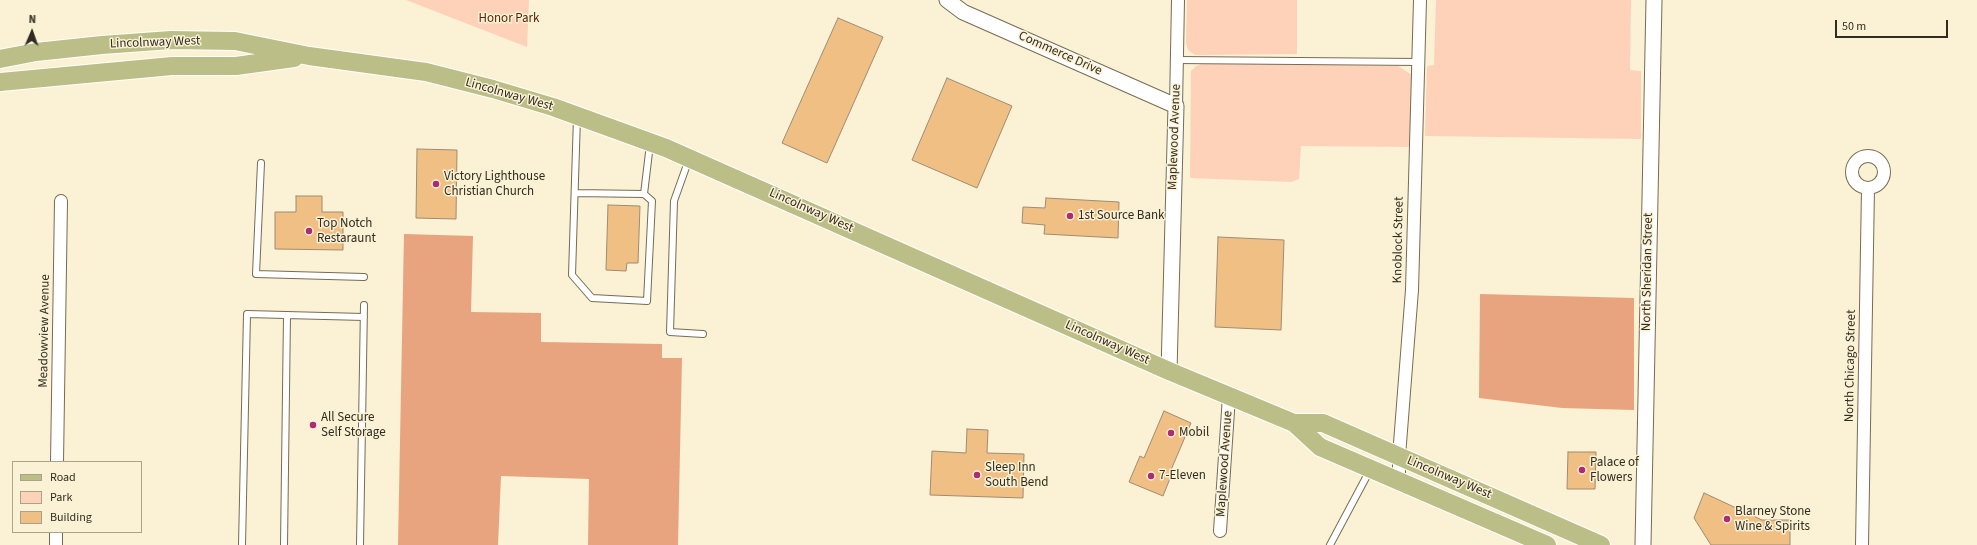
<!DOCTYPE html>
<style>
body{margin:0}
#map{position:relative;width:1977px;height:545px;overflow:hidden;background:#fbf1d4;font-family:"Source Sans 3",sans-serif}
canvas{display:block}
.legend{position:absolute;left:12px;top:461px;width:130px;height:72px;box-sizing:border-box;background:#fbf1d4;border:1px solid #aaa28c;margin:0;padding:5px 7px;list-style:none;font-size:12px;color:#302c21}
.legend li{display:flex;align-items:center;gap:8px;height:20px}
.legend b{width:20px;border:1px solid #aaa28c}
.north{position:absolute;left:12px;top:12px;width:40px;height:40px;-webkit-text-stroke:3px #fbf1d4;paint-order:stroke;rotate:2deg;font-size:11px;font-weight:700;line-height:16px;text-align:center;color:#302c21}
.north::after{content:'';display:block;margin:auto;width:14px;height:18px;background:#302c21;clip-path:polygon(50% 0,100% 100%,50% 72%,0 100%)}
.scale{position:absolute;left:1835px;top:20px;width:113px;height:18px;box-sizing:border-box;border:2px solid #302c21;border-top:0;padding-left:5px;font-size:12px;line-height:14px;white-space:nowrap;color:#302c21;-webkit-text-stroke:3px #fbf1d4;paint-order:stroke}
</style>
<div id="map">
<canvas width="1977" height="545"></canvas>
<ul class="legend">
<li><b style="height:5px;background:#bcbe87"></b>Road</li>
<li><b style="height:11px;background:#fed1b9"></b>Park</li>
<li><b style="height:11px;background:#f0bf84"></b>Building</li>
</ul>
<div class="north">N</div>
<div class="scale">50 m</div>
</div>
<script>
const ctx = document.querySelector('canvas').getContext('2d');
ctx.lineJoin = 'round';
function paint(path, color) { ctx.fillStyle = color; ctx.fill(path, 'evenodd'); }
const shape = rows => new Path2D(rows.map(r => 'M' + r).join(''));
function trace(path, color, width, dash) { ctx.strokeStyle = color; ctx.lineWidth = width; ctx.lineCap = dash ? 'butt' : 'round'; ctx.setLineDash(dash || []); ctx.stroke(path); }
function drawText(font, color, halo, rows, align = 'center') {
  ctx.font = font + ' "Source Sans 3",sans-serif'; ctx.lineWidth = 3; ctx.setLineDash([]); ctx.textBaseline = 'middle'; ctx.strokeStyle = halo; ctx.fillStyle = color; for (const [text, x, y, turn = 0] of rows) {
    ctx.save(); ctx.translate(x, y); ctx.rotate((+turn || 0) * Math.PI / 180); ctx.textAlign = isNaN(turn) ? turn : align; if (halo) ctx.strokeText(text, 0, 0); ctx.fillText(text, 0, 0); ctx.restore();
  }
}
paint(shape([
 [406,0,529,0,527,47],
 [1187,0,1297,0,1297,54,1195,55,1188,50,1186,43],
 [1436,0,1631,0,1630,70,1641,71,1641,139,1425,136,1427,66,1434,65],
 [1204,63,1398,66,1412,75,1410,147,1301,146,1299,179,1291,182,1190,178,1191,71,1196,66]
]), '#fed1b9');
paint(shape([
 [404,234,473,236,471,312,541,313,541,342,662,344,662,358,682,358,678,545,588,545,589,479,501,476,498,545,398,545],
 [1480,294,1634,298,1634,410,1562,408,1479,398]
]), '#e7a47e');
const building = shape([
 [838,18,883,37,827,163,782,143,838,18],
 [947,78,1012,106,977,188,912,160,947,78],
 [417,149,457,150,456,219,416,218,417,149],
 [296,196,322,196,322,212,343,212,343,250,275,249,275,212,296,212,296,196],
 [1046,198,1119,202,1118,238,1044,234,1045,225,1022,223,1023,207,1045,208,1046,198],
 [608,205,640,206,638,263,627,263,626,271,606,270,608,205],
 [1218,237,1284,240,1281,330,1215,327,1218,237],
 [1164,411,1191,423,1171,470,1173,471,1163,496,1129,482,1140,456,1144,458,1164,411],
 [967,429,988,430,987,453,1024,454,1023,498,930,495,932,451,966,453,967,429],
 [1568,452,1596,452,1595,489,1567,489,1568,452],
 [1704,493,1762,520,1790,520,1790,545,1711,545,1694,518,1704,493]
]);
paint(building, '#f0bf84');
trace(building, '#9e8b74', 1);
const service = shape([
 [1177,60,1419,62],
 [577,117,572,275,592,298,647,301,652,201,644,194,650,144],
 [689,159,674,201,670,332,703,334],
 [261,163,256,274,364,277],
 [575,193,644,194],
 [242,545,247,314,364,317],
 [284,545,287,315],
 [360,545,364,305],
 [1330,545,1370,470]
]);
const minor = shape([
 [1176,106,1178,0],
 '1852 172a16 16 0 1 1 32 0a16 16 0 1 1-32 0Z',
 [57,462,61,201],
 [1399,480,1399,456,1412,290,1420,0],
 [1220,531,1229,396],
 [56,545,56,532],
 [1862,545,1868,188]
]);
const tertiary = shape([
 [947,0,963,12,1176,106,1169,371],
 [1643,545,1654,0]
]);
const primary = shape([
 [0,59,36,52,102,45,171,40,235,41,309,56,426,72,493,89,553,107,666,148,1169,371,1294,423,1320,447,1547,545],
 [0,82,172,66,236,66,294,58],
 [1294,423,1323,423,1601,545]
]);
trace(service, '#766c53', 8);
trace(minor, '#766c53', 14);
trace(tertiary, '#766c53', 17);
trace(primary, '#fff', 20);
trace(service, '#fff', 6);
trace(minor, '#fff', 12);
trace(tertiary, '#fff', 15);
trace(primary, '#bcbe87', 18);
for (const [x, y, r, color] of [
 [436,184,4,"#ad2b76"],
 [1070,216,4,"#ad2b76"],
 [309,231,4,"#ad2b76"],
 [313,425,4,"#ad2b76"],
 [1171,433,4,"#ad2b76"],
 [1582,470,4,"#ad2b76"],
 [977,475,4,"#ad2b76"],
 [1151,476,4,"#ad2b76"],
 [1727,519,4,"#ad2b76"]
]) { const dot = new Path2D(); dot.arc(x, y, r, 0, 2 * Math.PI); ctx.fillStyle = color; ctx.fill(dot); trace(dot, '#fbf1d4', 1.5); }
drawText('13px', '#53280c', '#fbf1d4', [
 ["Honor Park",509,19]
]);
drawText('13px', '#302c21', '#fbf1d4', [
 ["Lincolnway West",155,43,-2],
 ["Commerce Drive",1060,54,24],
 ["Lincolnway West",509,95,16],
 ["Maplewood Avenue",1175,137,-88],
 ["Lincolnway West",811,211,24],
 ["Knoblock Street",1399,240,-89],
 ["North Sheridan Street",1648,272,-89],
 ["Meadowview Avenue",45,331,-89],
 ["Lincolnway West",1107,343,24],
 ["North Chicago Street",1851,366,-89],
 ["Maplewood Avenue",1225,464,-86],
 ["Lincolnway West",1449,478,23]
]);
drawText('13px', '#302c21', '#fbf1d4', [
 ["Victory Lighthouse",444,177],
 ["Christian Church",444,192],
 ["1st Source Bank",1078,216],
 ["Top Notch",317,224],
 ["Restaraunt",317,239],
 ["All Secure",321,418],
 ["Self Storage",321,433],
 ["Mobil",1179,433],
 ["Palace of",1590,463],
 ["Flowers",1590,478],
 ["Sleep Inn",985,468],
 ["South Bend",985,483],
 ["7-Eleven",1159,476],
 ["Blarney Stone",1735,512],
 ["Wine & Spirits",1735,527]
], 'left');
</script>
